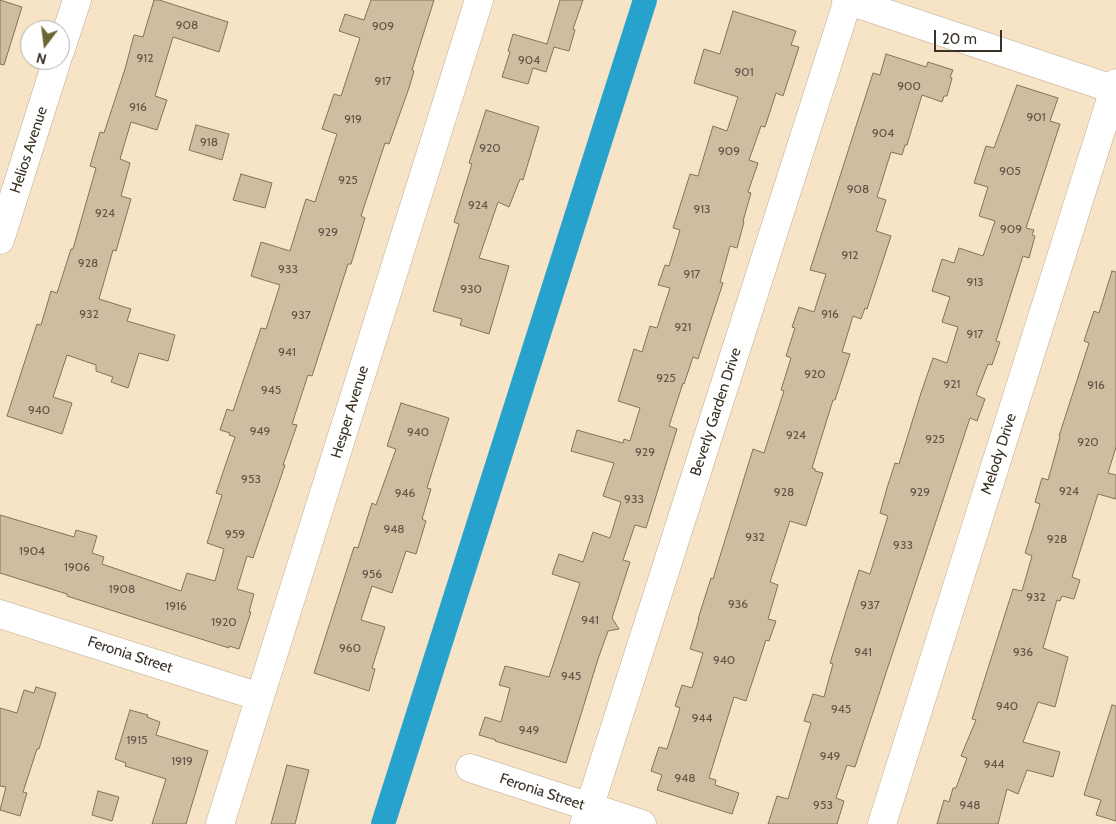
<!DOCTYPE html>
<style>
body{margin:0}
#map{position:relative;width:1116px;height:824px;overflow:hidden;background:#f7e3c6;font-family:Cabin,sans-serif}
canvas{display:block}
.north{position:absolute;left:20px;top:20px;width:50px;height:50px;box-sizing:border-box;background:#fff;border:1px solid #b0ada9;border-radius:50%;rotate:195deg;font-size:14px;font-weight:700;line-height:20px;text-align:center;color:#3a3227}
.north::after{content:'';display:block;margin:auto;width:18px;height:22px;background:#6f6532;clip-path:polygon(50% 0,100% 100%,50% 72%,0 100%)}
.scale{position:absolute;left:934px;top:30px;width:68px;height:22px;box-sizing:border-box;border:2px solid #3a3227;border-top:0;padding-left:6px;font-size:15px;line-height:18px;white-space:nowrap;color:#3a3227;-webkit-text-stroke:4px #fff;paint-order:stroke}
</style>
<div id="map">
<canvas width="1116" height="824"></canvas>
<div class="north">N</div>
<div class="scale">20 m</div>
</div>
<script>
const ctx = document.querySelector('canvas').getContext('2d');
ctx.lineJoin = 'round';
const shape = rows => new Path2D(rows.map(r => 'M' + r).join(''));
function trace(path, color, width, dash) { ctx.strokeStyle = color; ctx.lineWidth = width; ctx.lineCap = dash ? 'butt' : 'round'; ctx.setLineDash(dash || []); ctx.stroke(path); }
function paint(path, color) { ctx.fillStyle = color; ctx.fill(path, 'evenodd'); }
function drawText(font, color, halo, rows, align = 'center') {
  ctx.font = font + ' Cabin,sans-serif'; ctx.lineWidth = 4; ctx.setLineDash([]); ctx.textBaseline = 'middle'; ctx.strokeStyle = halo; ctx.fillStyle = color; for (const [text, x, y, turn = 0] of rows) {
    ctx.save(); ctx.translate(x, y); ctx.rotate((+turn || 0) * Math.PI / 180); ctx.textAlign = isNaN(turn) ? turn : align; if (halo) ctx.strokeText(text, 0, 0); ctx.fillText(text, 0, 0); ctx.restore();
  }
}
trace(shape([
 [383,824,645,0]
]), '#27a2cd', 24);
const building = shape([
 [0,0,22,7,4,65,0,64,0,0],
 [154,0,159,0,228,22,219,52,173,37,155,96,167,100,157,130,131,122,120,159,130,163,121,196,131,199,116,251,113,250,99,299,131,309,127,321,175,335,168,361,139,353,128,388,111,382,113,377,96,371,96,365,67,355,53,397,72,403,62,434,7,416,37,324,41,325,51,291,57,293,71,249,73,249,96,168,90,166,100,132,104,133,125,69,134,35,143,37,154,0],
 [371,0,434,0,412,70,414,71,409,88,389,144,385,143,361,216,365,218,351,264,348,264,312,376,308,375,292,424,297,425,283,465,285,465,253,558,247,556,237,589,254,594,249,612,251,612,239,649,229,646,229,648,67,596,67,594,0,573,0,515,74,537,76,530,97,536,92,553,104,557,102,564,181,591,187,573,215,581,224,549,207,543,222,495,216,493,235,437,229,435,230,433,220,430,227,409,233,411,261,328,266,329,280,285,251,276,261,242,290,251,306,199,315,202,337,134,322,129,334,94,341,96,360,38,339,31,345,14,364,20,371,0],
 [560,0,583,0,573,29,575,30,569,51,554,47,546,72,533,68,528,84,502,77,510,52,508,51,513,34,547,44,560,0],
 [733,11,796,31,791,45,799,47,783,96,776,93,765,127,761,126,749,160,758,163,748,192,751,193,743,221,744,222,737,248,730,246,720,282,723,283,698,359,693,357,684,384,683,383,669,426,677,429,646,528,635,525,623,560,630,562,612,618,619,629,608,631,598,659,566,763,495,741,496,740,479,735,485,717,501,722,510,688,499,685,505,666,549,677,580,583,552,574,559,554,583,562,593,532,610,538,621,502,603,496,614,463,571,451,577,430,623,443,624,439,630,441,640,408,618,401,634,349,642,352,650,326,657,328,670,288,658,285,665,265,669,266,680,230,673,228,690,174,698,176,713,126,727,131,738,97,694,83,704,49,720,54,733,11],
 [886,54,926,67,928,62,953,70,950,77,952,78,947,96,944,96,942,102,922,95,907,145,905,145,902,155,891,152,877,197,886,200,876,231,891,236,867,309,865,308,861,319,853,316,842,352,850,354,835,400,833,400,812,468,815,469,815,471,823,473,806,526,790,521,770,582,778,585,768,619,776,621,769,641,766,640,746,701,734,697,709,778,716,780,715,785,739,793,732,814,657,790,662,775,651,771,659,747,667,749,680,708,675,706,682,685,692,688,703,653,690,649,699,619,698,619,711,578,713,579,753,449,764,453,784,391,781,390,791,358,786,356,795,328,792,327,799,307,814,312,826,274,810,270,873,73,880,75,886,54],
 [1017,85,1058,98,1050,121,1060,124,1026,228,1034,230,1032,235,1035,236,1029,258,1023,256,996,341,1000,342,992,365,988,364,976,395,985,399,977,421,970,418,855,767,847,765,836,798,844,801,837,824,768,824,777,796,788,799,811,723,804,721,813,694,824,697,833,664,830,663,859,570,870,574,888,516,880,513,887,488,895,463,899,464,921,393,933,358,947,363,958,327,942,322,950,297,932,291,942,259,954,263,959,248,983,256,995,221,979,216,988,187,974,183,986,146,994,148,1017,85],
 [486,110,539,127,523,180,520,179,509,207,498,202,479,258,509,266,489,334,460,325,462,319,433,311,459,224,454,222,472,164,469,163,486,110],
 [196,125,229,134,222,160,189,150,196,125],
 [241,174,272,183,265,208,233,200,241,174],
 [1112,271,1116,272,1116,447,1108,473,1116,475,1116,499,1098,494,1072,577,1080,580,1074,599,1062,596,1060,601,1057,600,1043,648,1068,657,1055,707,1038,702,1023,742,1060,752,1053,777,1027,770,1018,794,1007,789,998,824,937,824,944,800,949,802,953,788,956,788,967,758,961,756,976,720,972,719,1013,589,1022,591,1032,556,1025,553,1040,504,1035,502,1042,478,1048,480,1060,437,1059,436,1089,343,1084,341,1094,311,1099,313,1112,271],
 [401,403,449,418,427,488,431,489,422,519,426,521,416,554,406,551,392,593,372,586,361,620,385,627,372,668,375,669,369,691,314,673,354,547,358,548,372,503,376,505,396,449,387,446,401,403],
 [36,687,56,693,39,749,37,749,23,792,27,793,20,816,0,810,6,787,0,786,0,708,17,713,24,690,34,693,36,687],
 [1112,705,1116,706,1116,821,1096,815,1101,800,1084,795,1112,705],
 [130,710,148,715,147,717,160,722,156,735,208,751,186,824,152,824,166,779,125,766,126,763,115,759,130,710],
 [287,765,309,770,295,824,271,824,287,765],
 [98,791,119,797,112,821,92,815,98,791]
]);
paint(building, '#d0bda1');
trace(building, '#847259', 1);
const minor = shape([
 [846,0,1116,90],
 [60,52,77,0],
 [0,240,57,60],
 [0,614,260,697],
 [470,768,642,824],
 [220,824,479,0],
 [584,824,848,0],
 [882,824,1116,83]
]);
trace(minor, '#bdaa8f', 29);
trace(minor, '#fff', 28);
drawText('12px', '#605546', null, [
 ["908",187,25],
 ["909",383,26],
 ["912",145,58],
 ["904",529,60],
 ["901",744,72],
 ["917",383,81],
 ["900",909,86],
 ["916",138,107],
 ["901",1036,117],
 ["919",353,119],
 ["904",883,133],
 ["918",209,142],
 ["920",490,148],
 ["909",729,151],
 ["905",1010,171],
 ["925",348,180],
 ["908",858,189],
 ["924",478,205],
 ["913",702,209],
 ["924",105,213],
 ["909",1011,229],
 ["929",328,232],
 ["912",850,255],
 ["928",88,263],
 ["933",288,269],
 ["917",692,274],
 ["913",975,282],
 ["930",471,289],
 ["932",89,314],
 ["916",830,314],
 ["937",301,315],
 ["921",683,327],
 ["917",975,334],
 ["941",287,352],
 ["920",815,374],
 ["925",666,378],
 ["921",952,384],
 ["916",1096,385],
 ["945",271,390],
 ["940",39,410],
 ["949",260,431],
 ["940",418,432],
 ["924",796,435],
 ["925",935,439],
 ["920",1088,442],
 ["929",645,452],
 ["953",251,479],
 ["924",1069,491],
 ["928",784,492],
 ["929",920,492],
 ["946",405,493],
 ["933",634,499],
 ["948",394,529],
 ["959",235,534],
 ["932",755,537],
 ["928",1057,539],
 ["933",903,545],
 ["1904",32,551],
 ["1906",77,567],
 ["956",372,574],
 ["1908",122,589],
 ["932",1036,597],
 ["936",738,604],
 ["937",870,605],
 ["1916",176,606],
 ["941",590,620],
 ["1920",224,622],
 ["960",350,648],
 ["941",863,652],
 ["936",1023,652],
 ["940",724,660],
 ["945",571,676],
 ["940",1007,706],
 ["945",841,709],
 ["944",702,718],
 ["949",529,730],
 ["1915",137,740],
 ["949",830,756],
 ["1919",182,761],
 ["944",994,764],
 ["948",685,778],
 ["953",823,805],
 ["948",970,805]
]);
drawText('15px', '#3a3227', '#fff', [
 ["Helios Avenue",29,150,-72],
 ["Hesper Avenue",350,412,-73],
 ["Beverly Garden Drive",716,412,-72],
 ["Melody Drive",999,454,-72],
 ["Feronia Street",130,655,18],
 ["Feronia Street",542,792,18]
]);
</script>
